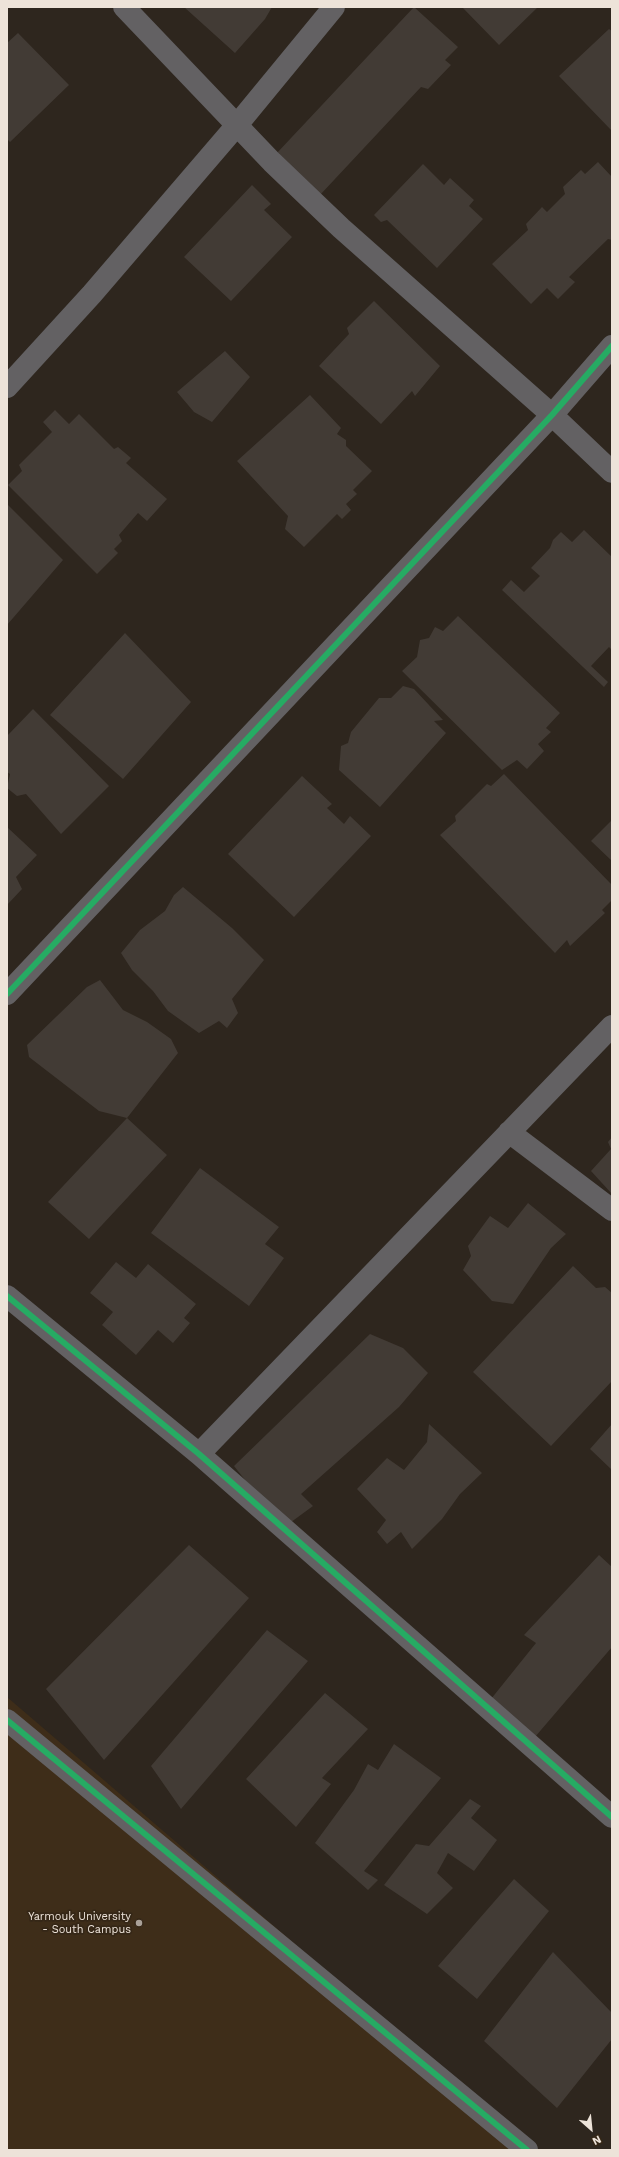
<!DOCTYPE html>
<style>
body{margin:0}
#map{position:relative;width:619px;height:2157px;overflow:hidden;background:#2e261e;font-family:"Work Sans",sans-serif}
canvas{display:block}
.frame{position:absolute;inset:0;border:8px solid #ede3d9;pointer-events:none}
.north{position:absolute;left:571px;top:2109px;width:40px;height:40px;-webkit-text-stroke:3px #352717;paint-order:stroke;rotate:153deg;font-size:11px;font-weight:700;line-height:16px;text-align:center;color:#ede3d9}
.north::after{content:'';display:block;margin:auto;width:14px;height:18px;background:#ede3d9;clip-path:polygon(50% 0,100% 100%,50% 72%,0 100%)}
</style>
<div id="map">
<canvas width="619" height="2157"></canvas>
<div class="frame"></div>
<div class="north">N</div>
</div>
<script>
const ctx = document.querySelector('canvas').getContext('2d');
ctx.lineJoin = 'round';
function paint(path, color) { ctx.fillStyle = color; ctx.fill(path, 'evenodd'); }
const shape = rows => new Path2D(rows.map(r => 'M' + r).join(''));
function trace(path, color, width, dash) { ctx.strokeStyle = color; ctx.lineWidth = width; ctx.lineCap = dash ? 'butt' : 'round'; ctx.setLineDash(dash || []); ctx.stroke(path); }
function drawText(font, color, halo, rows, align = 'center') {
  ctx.font = font + ' "Work Sans",sans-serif'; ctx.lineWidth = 3.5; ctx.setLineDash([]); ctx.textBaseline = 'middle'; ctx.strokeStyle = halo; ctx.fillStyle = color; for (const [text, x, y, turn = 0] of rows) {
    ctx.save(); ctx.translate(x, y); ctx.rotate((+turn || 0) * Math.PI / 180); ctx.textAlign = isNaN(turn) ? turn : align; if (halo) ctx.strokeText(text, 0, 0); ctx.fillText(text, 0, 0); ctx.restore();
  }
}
paint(shape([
 [7,1697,535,2150,7,2150]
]), '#3e2d19');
paint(shape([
 [184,7,272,7,265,19,235,53],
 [414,7,458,47,445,60,451,65,428,89,421,87,320,195,276,154],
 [462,7,538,7,499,45],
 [609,29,612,31,612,131,559,76],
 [18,33,69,85,10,142,7,139,7,43],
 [598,162,612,177,612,240,608,239,569,277,575,282,558,299,547,288,531,304,492,264,528,230,526,224,542,207,547,212,565,194,563,187,581,170,585,174],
 [423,164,444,185,450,178,474,200,469,206,483,219,437,268,387,220,381,222,374,215],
 [252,185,271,204,264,210,292,237,231,301,184,257],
 [374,301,440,366,415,396,412,391,381,424,319,366,349,334,347,328],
 [225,351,250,377,212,422,194,412,177,392],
 [310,395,341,428,337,434,346,440,346,446,372,471,353,490,357,494,346,504,351,510,342,519,337,514,304,547,285,529,288,516,237,461],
 [55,410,69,424,79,414,114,449,118,447,131,458,126,463,167,499,147,521,138,513,119,535,122,541,114,549,118,553,97,574,8,485,22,471,19,465,52,432,43,422],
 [7,504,63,560,7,625],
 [584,530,612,557,612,650,609,647,591,666,608,682,604,687,502,590,511,580,524,592,540,576,531,568,550,548,553,540,561,532,572,542],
 [458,616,560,713,546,728,551,732,538,744,544,751,527,769,517,760,502,770,402,671,417,657,420,640,429,638,435,627,443,631],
 [125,633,191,702,123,779,50,715],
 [403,686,414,689,443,720,434,721,446,733,380,807,339,770,341,746,348,743,351,732,379,698,391,698],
 [33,709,109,786,61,834,26,794,17,796,7,788,10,774,7,772,7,736],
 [504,774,612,885,612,900,602,910,605,913,570,946,567,940,555,953,440,835,456,821,455,816,487,784,491,786],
 [302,776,332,804,327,808,344,824,350,816,371,836,294,917,228,854],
 [612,820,612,861,591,841],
 [7,827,37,855,16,877,22,889,7,905],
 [183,887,232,928,264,960,232,999,238,1013,227,1028,219,1021,199,1033,168,1011,153,991,132,970,121,953,140,930,165,911,174,895],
 [100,980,123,1010,147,1022,171,1039,178,1053,127,1118,99,1111,29,1057,27,1045,87,987],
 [127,1118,167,1155,89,1239,48,1202],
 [612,1137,612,1194,591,1171,611,1149,608,1142],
 [200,1168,279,1227,265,1244,284,1258,249,1306,151,1233],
 [528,1203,566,1234,551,1248,513,1304,492,1301,463,1270,471,1256,468,1246,490,1216,508,1228],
 [116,1262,136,1278,148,1264,196,1304,184,1318,190,1323,173,1343,158,1330,136,1355,102,1325,113,1312,90,1293],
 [573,1266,596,1288,605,1287,612,1293,612,1381,551,1446,473,1372],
 [370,1334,403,1348,428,1373,399,1407,301,1494,313,1506,283,1528,234,1466],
 [429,1424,482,1473,460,1494,442,1519,412,1549,401,1532,387,1544,377,1532,386,1520,357,1489,387,1458,404,1470,427,1442],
 [612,1424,612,1470,590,1449],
 [189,1545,249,1598,104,1760,46,1689],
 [599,1555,612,1567,612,1647,535,1737,491,1699,536,1643,524,1635],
 [267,1630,308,1661,181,1809,151,1766],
 [325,1693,368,1729,322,1778,331,1784,296,1827,246,1779],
 [394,1744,441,1778,364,1871,378,1880,368,1890,315,1843,354,1790,368,1764,378,1770],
 [470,1799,481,1806,471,1818,497,1840,474,1871,448,1853,437,1873,453,1888,427,1914,384,1885,416,1844,429,1846],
 [514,1879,549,1911,477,1999,438,1966],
 [553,1952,612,2013,612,2039,557,2108,484,2041]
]), '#423b35');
trace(shape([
 [124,7,272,162,341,228,552,415,612,472],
 [7,387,92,294,237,125,334,7],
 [7,994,552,415,612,346],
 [509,1132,612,1210],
 [7,1296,199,1454,612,1817],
 [199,1454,612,1026],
 [7,1720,527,2150]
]), '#636163', 22);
trace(shape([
 [7,994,552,415,612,346],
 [7,1296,199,1454,612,1817],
 [7,1720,527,2150]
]), '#26ab63', 6);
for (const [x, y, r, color] of [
 [139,1923,4,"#aaa198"]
]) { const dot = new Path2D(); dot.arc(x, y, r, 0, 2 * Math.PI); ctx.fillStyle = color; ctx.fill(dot); trace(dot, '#352717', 1.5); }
drawText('11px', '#ede3d9', '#352717', [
 ["Yarmouk University",131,1917],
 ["- South Campus",131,1930]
], 'right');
</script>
